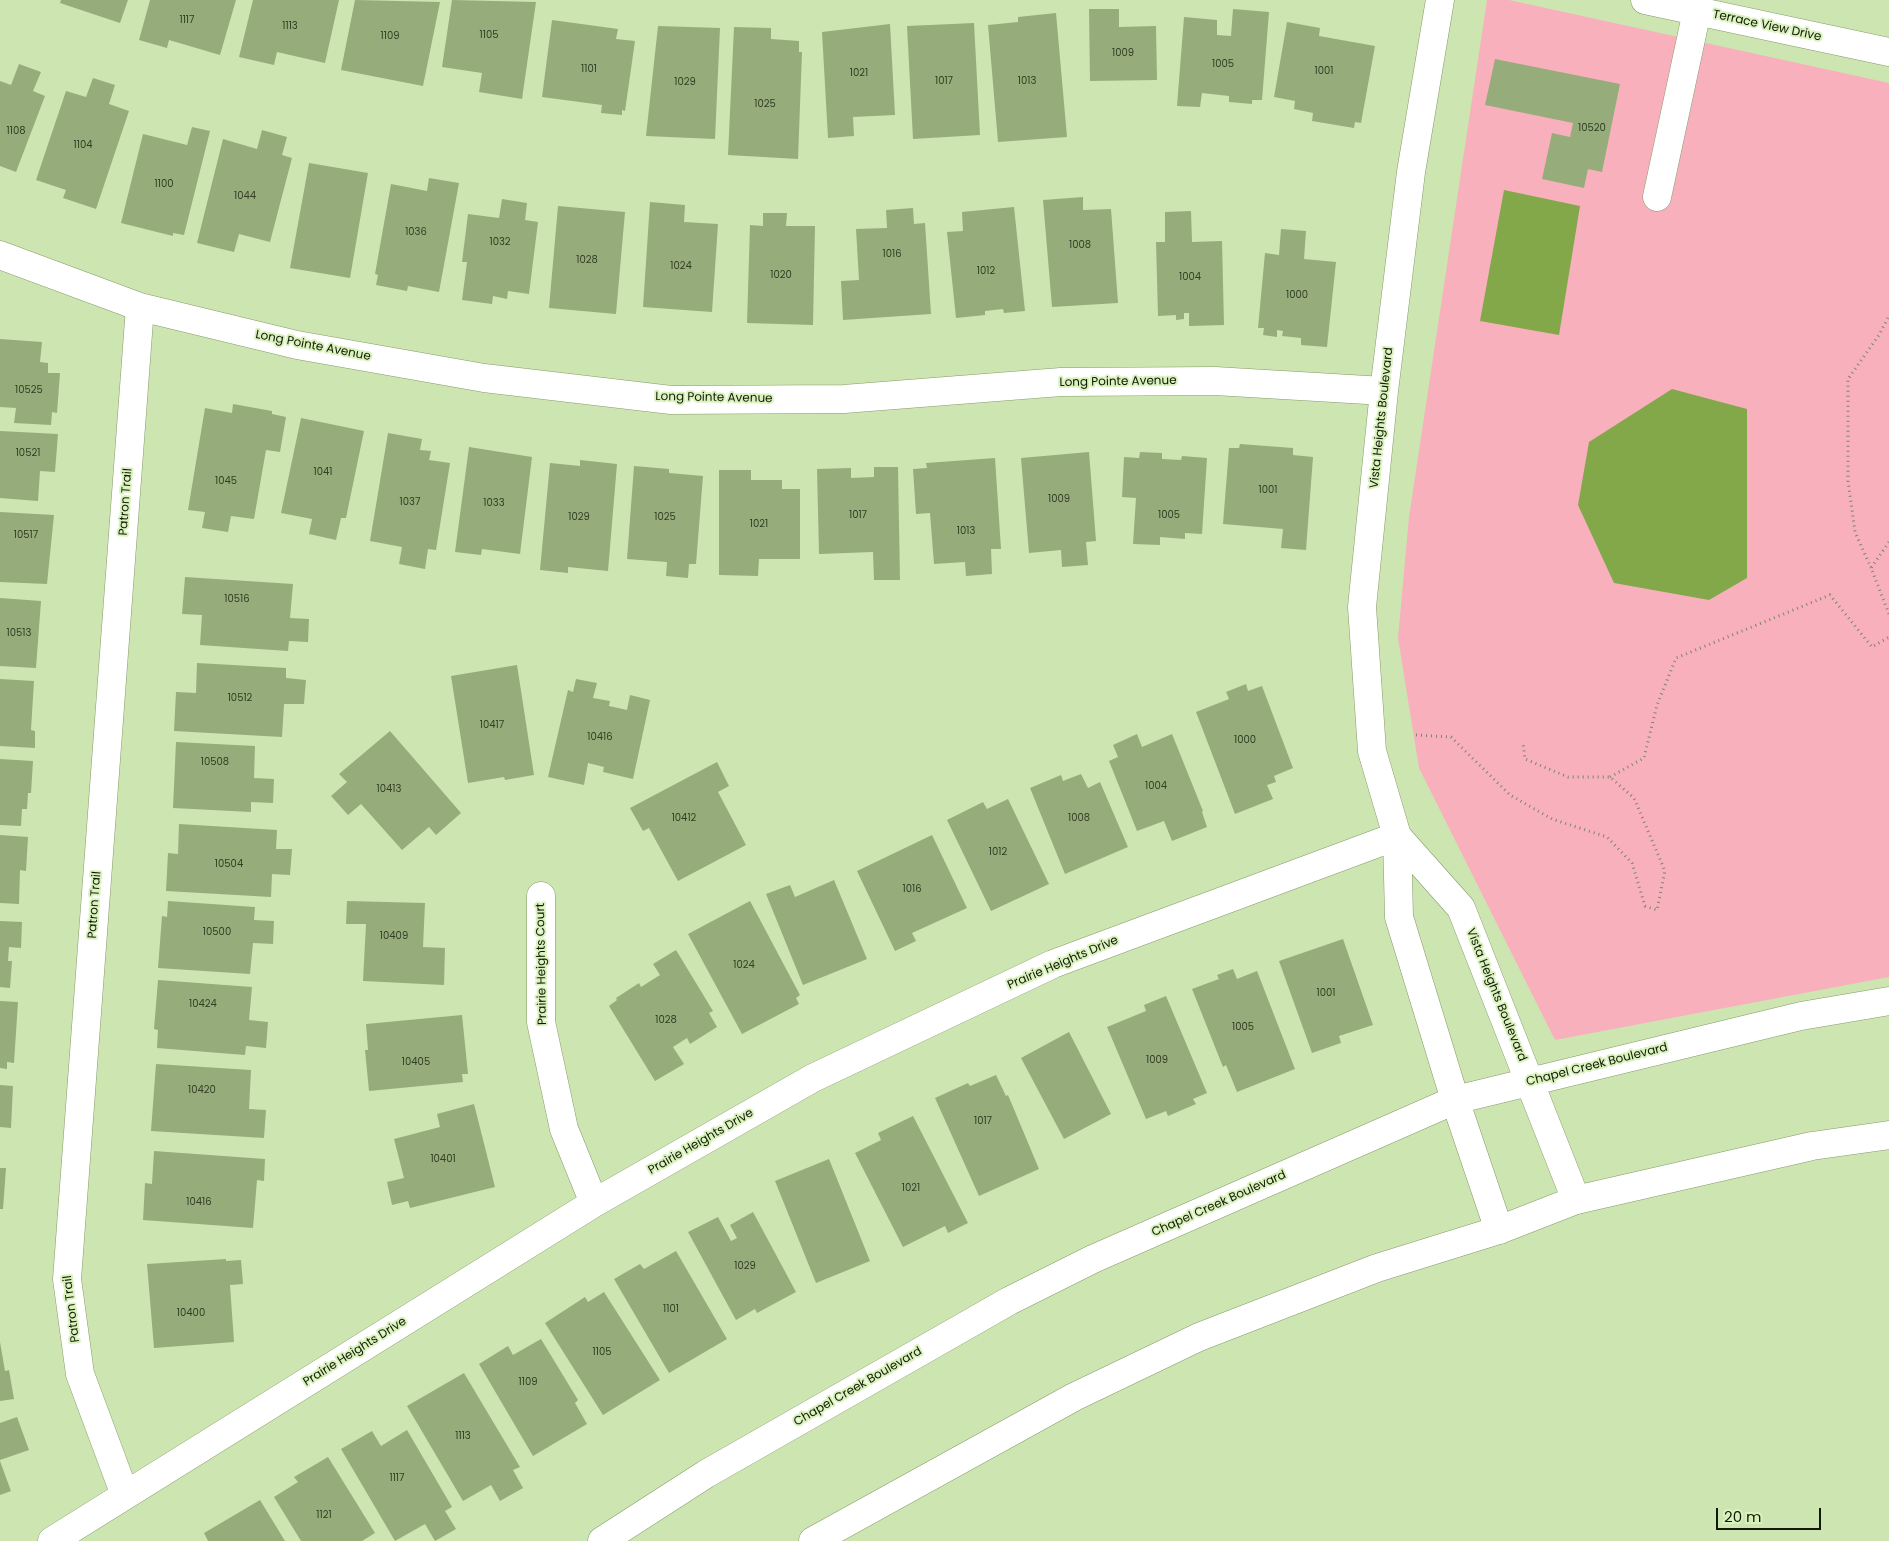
<!DOCTYPE html>
<style>
body{margin:0}
#map{position:relative;width:1889px;height:1541px;overflow:hidden;background:#cde5b1;font-family:Poppins,sans-serif}
canvas{display:block}
.scale{position:absolute;left:1716px;top:1508px;width:105px;height:22px;box-sizing:border-box;border:2px solid #111906;border-top:0;padding-left:6px;font-size:15px;line-height:18px;white-space:nowrap;color:#111906;-webkit-text-stroke:4px #daf2bd;paint-order:stroke}
</style>
<div id="map">
<canvas width="1889" height="1541"></canvas>
<div class="scale">20 m</div>
</div>
<script>
const ctx = document.querySelector('canvas').getContext('2d');
ctx.lineJoin = 'round';
function paint(path, color) { ctx.fillStyle = color; ctx.fill(path, 'evenodd'); }
const shape = rows => new Path2D(rows.map(r => 'M' + r).join(''));
function trace(path, color, width, dash) { ctx.strokeStyle = color; ctx.lineWidth = width; ctx.lineCap = dash ? 'butt' : 'round'; ctx.setLineDash(dash || []); ctx.stroke(path); }
function drawText(font, color, halo, rows, align = 'center') {
  ctx.font = font + ' Poppins,sans-serif'; ctx.lineWidth = 4; ctx.setLineDash([]); ctx.textBaseline = 'middle'; ctx.strokeStyle = halo; ctx.fillStyle = color; for (const [text, x, y, turn = 0] of rows) {
    ctx.save(); ctx.translate(x, y); ctx.rotate((+turn || 0) * Math.PI / 180); ctx.textAlign = isNaN(turn) ? turn : align; if (halo) ctx.strokeText(text, 0, 0); ctx.fillText(text, 0, 0); ctx.restore();
  }
}
paint(shape([
 [1487,0,1509,0,1889,83,1889,977,1555,1040,1419,768,1398,638,1409,517]
]), '#f9b0bd');
paint(shape([
 [1504,190,1580,206,1559,335,1480,321],
 [1672,389,1747,409,1747,578,1709,600,1614,583,1578,505,1589,442]
]), '#82a849');
paint(shape([
 [61,0,128,0,120,23,60,3],
 [150,0,236,0,220,55,169,40,167,48,139,40],
 [253,0,339,0,325,63,277,52,274,65,239,57],
 [355,0,440,2,423,86,341,70],
 [452,0,536,2,522,99,479,92,482,73,442,67],
 [1089,9,1119,9,1119,27,1156,26,1157,80,1090,81],
 [1233,9,1269,12,1262,100,1252,100,1252,104,1229,102,1229,96,1202,93,1200,107,1177,106,1184,17,1217,20,1217,35,1231,36],
 [1056,13,1067,137,998,142,988,25,1018,22,1018,17],
 [552,20,618,29,616,39,635,41,625,111,622,110,622,115,601,113,602,105,542,97],
 [1287,22,1320,28,1319,36,1375,46,1361,123,1355,122,1354,128,1312,121,1313,113,1294,109,1295,101,1274,97],
 [974,23,980,135,913,139,907,26],
 [890,24,895,115,853,117,854,136,828,138,822,32],
 [658,26,720,28,715,139,646,136],
 [734,27,771,28,771,39,799,41,799,52,802,52,798,159,728,155],
 [1495,59,1620,84,1602,172,1588,169,1584,188,1542,179,1552,133,1570,137,1573,123,1485,105],
 [19,64,41,72,33,91,45,96,16,172,0,166,0,81,11,85],
 [93,78,115,85,109,104,129,111,96,209,63,198,66,190,36,180,66,91,86,97],
 [192,127,210,131,184,235,173,233,173,236,121,223,143,134,187,145],
 [262,130,287,137,282,155,292,158,270,242,239,234,234,252,197,243,223,139,257,149],
 [309,163,368,173,350,278,290,268],
 [429,178,459,183,439,292,408,286,407,291,376,285,378,275,375,274,391,184,427,191],
 [1083,197,1083,210,1111,209,1118,303,1052,307,1043,200],
 [502,199,527,203,525,220,538,222,529,294,508,291,507,299,493,296,492,304,462,300,467,262,462,262,468,214,499,218],
 [650,202,685,205,684,222,718,224,712,312,643,307],
 [558,206,625,212,616,314,549,308],
 [1014,207,1025,311,1004,313,1003,309,985,311,985,315,956,318,947,232,963,231,962,212],
 [913,208,914,224,925,223,931,314,843,320,841,281,859,280,856,229,887,228,886,210],
 [1191,211,1192,242,1222,241,1224,325,1189,326,1189,313,1184,313,1184,319,1176,320,1176,315,1158,316,1156,242,1165,242,1165,212],
 [763,213,787,213,786,226,815,226,813,325,747,323,750,225,763,226],
 [1281,229,1306,231,1304,259,1336,262,1327,347,1301,345,1301,338,1282,336,1283,331,1277,330,1277,337,1263,335,1264,328,1258,328,1265,253,1279,255],
 [0,339,42,342,40,362,48,363,48,373,60,373,57,413,52,412,51,425,14,423,16,408,0,407],
 [233,404,272,411,272,414,286,417,280,452,266,450,254,519,231,516,228,532,202,528,205,512,188,510,205,408,232,413],
 [301,418,364,431,346,518,341,518,336,540,309,534,312,519,281,513],
 [0,431,58,434,55,472,40,471,38,501,0,498],
 [388,433,422,439,420,450,431,451,429,460,450,463,436,550,428,549,425,569,399,564,402,547,370,541],
 [1240,444,1293,448,1293,455,1313,457,1306,550,1281,548,1283,529,1223,524,1229,448,1239,448],
 [469,447,532,457,520,554,482,549,481,555,455,552],
 [1089,452,1096,541,1086,542,1088,565,1062,567,1061,550,1029,553,1021,458],
 [1140,452,1162,453,1162,459,1181,460,1182,456,1207,458,1202,534,1185,533,1185,539,1160,537,1160,545,1133,544,1136,498,1122,497,1124,457,1139,458],
 [995,458,1001,549,991,549,992,574,966,576,965,562,934,564,930,513,916,514,913,469,927,468,926,463],
 [580,460,617,464,608,571,568,567,568,573,540,570,550,463,580,466],
 [634,466,669,469,669,473,703,476,696,564,689,564,688,578,666,576,667,562,627,559],
 [874,467,898,467,900,580,874,580,873,552,819,554,817,469,851,468,851,478,874,477],
 [719,470,751,470,751,480,782,480,782,489,800,489,800,559,759,559,758,576,719,575],
 [0,512,54,515,47,584,0,582],
 [185,577,293,584,290,618,309,619,308,642,289,641,288,651,200,645,202,615,182,614],
 [0,598,41,601,36,668,0,666],
 [197,663,286,668,286,678,306,680,304,704,284,704,282,737,174,731,176,692,196,693],
 [517,665,534,775,505,780,504,777,468,783,451,676],
 [0,679,34,681,31,730,35,731,35,748,0,746],
 [576,679,597,683,593,698,610,701,609,706,627,710,630,695,650,700,633,779,603,772,604,767,588,763,584,785,548,777,568,690,573,692],
 [1246,684,1248,691,1262,686,1293,768,1274,776,1276,782,1267,785,1273,799,1235,814,1196,712,1229,699,1226,692],
 [390,731,461,813,436,835,429,827,402,850,361,804,348,815,331,796,347,782,339,774],
 [1137,734,1142,747,1172,734,1203,811,1202,812,1207,827,1172,841,1164,821,1137,831,1109,761,1118,757,1113,745],
 [176,742,255,746,254,778,274,779,273,803,251,802,251,812,173,808],
 [0,759,33,761,31,793,28,793,27,809,22,809,21,826,0,825],
 [717,762,729,786,718,792,746,845,678,881,649,828,643,831,630,808],
 [1081,774,1088,788,1100,782,1128,847,1065,874,1030,788,1061,775,1063,781],
 [1008,799,1049,884,991,911,947,820,983,802,987,809],
 [179,824,277,830,276,849,292,849,290,875,272,874,271,897,166,891,168,853,178,854],
 [0,835,28,837,26,871,20,870,19,904,0,903],
 [932,835,967,908,912,933,916,941,895,951,857,871],
 [834,880,867,959,803,985,766,894,790,885,795,897],
 [168,901,255,907,254,920,274,921,273,944,253,943,250,974,158,968,162,916,167,917],
 [347,901,425,903,423,947,445,948,444,985,363,981,366,924,346,924],
 [750,901,800,995,796,998,799,1004,742,1034,688,934],
 [0,921,22,922,21,948,9,947,8,961,12,961,10,988,0,987],
 [1343,939,1373,1025,1339,1036,1341,1043,1312,1053,1279,961],
 [676,950,713,1011,709,1013,717,1027,690,1044,687,1038,673,1047,684,1064,655,1081,609,1006,617,1000,616,998,639,983,641,987,660,975,653,964],
 [1233,969,1237,979,1257,971,1295,1069,1237,1092,1226,1065,1223,1067,1192,989,1219,979,1217,975],
 [158,980,252,987,249,1020,268,1022,266,1048,246,1046,245,1055,157,1048,158,1030,154,1029],
 [1166,996,1207,1093,1193,1099,1196,1104,1168,1116,1166,1111,1146,1119,1107,1027,1146,1011,1144,1005],
 [0,1001,18,1002,14,1063,7,1062,7,1069,0,1068],
 [462,1015,468,1074,462,1074,463,1082,369,1091,365,1050,368,1050,366,1024],
 [1069,1032,1111,1114,1064,1139,1021,1058],
 [156,1064,251,1070,249,1109,266,1110,264,1138,151,1131],
 [996,1075,1006,1096,1008,1095,1039,1169,979,1196,935,1098,968,1083,970,1086],
 [0,1085,13,1086,11,1128,0,1127],
 [474,1104,495,1187,410,1208,408,1201,392,1205,387,1182,404,1178,394,1139,440,1127,437,1114],
 [913,1116,968,1223,948,1233,945,1226,903,1247,855,1153,881,1140,878,1133],
 [154,1151,265,1159,264,1181,257,1180,253,1228,143,1220,145,1183,152,1184],
 [829,1159,870,1261,816,1283,775,1181],
 [0,1168,6,1168,3,1209,0,1209],
 [753,1212,796,1292,757,1313,755,1309,736,1320,688,1232,718,1217,731,1241,737,1238,730,1225],
 [676,1251,727,1339,669,1373,614,1279,640,1264,644,1269],
 [226,1259,226,1261,241,1260,243,1284,230,1285,234,1342,154,1348,147,1264],
 [604,1292,660,1380,603,1415,545,1323,585,1297,588,1302],
 [541,1339,578,1400,575,1403,587,1424,533,1456,479,1364,508,1346,513,1355],
 [0,1342,5,1371,9,1370,14,1399,0,1401],
 [464,1373,520,1467,513,1470,523,1488,500,1501,491,1485,463,1501,407,1406],
 [17,1417,29,1450,0,1460,0,1423],
 [407,1430,452,1507,445,1511,456,1529,435,1541,425,1524,395,1541,341,1449,372,1431,381,1446],
 [328,1457,375,1533,362,1541,301,1541,274,1497,298,1482,294,1477],
 [0,1461,11,1491,0,1495],
 [260,1500,285,1541,208,1541,204,1533]
]), '#96ad7b');
const minor = shape([
 [1440,0,1411,172,1384,391,1362,607,1372,751,1397,836,1399,917,1455,1100,1499,1230],
 [1645,0,1889,52],
 [1657,197,1697,11],
 [0,255,140,307,297,345,484,378,671,400,844,399,1061,382,1215,381,1384,391],
 [1397,836,1461,908,1576,1200],
 [541,896,541,1022,564,1129,594,1203],
 [125,1495,80,1374,67,1279,140,307],
 [52,1541,594,1203,813,1078,1053,964,1397,836]
]);
const major = shape([
 [602,1541,706,1474,1009,1301,1093,1259,1455,1100,1801,1016,1889,1001],
 [813,1541,1074,1397,1199,1337,1377,1268,1499,1230,1576,1200,1812,1146,1889,1135]
]);
trace(minor, '#869b6a', 29);
trace(major, '#869b6a', 29);
trace(shape([
 [1889,542,1871,568,1889,614],
 [1871,568,1855,532,1848,481,1848,379,1879,335,1889,316],
 [1416,735,1451,737,1510,795,1552,819,1607,837,1632,863,1645,906,1657,910,1665,871,1634,798,1610,777,1568,777,1525,759,1523,743],
 [1610,777,1644,758,1657,705,1676,658,1830,595,1872,647,1889,637]
]), '#788964', 3, [1, 4]);
trace(minor, '#fff', 28);
trace(major, '#fff', 28);
drawText('10px', '#323e23', null, [
 ["1117",187,20],
 ["1113",290,26],
 ["1105",489,35],
 ["1109",390,36],
 ["1009",1123,53],
 ["1005",1223,64],
 ["1101",589,69],
 ["1001",1324,71],
 ["1021",859,73],
 ["1017",944,81],
 ["1013",1027,81],
 ["1029",685,82],
 ["1025",765,104],
 ["10520",1592,128],
 ["1108",16,131],
 ["1104",83,145],
 ["1100",164,184],
 ["1044",245,196],
 ["1036",416,232],
 ["1032",500,242],
 ["1008",1080,245],
 ["1016",892,254],
 ["1028",587,260],
 ["1024",681,266],
 ["1012",986,271],
 ["1020",781,275],
 ["1004",1190,277],
 ["1000",1297,295],
 ["10525",29,390],
 ["10521",28,453],
 ["1041",323,472],
 ["1045",226,481],
 ["1001",1268,490],
 ["1009",1059,499],
 ["1037",410,502],
 ["1033",494,503],
 ["1017",858,515],
 ["1005",1169,515],
 ["1029",579,517],
 ["1025",665,517],
 ["1021",759,524],
 ["1013",966,531],
 ["10517",26,535],
 ["10516",237,599],
 ["10513",19,633],
 ["10512",240,698],
 ["10417",492,725],
 ["10416",600,737],
 ["1000",1245,740],
 ["10508",215,762],
 ["1004",1156,786],
 ["10413",389,789],
 ["10412",684,818],
 ["1008",1079,818],
 ["1012",998,852],
 ["10504",229,864],
 ["1016",912,889],
 ["10500",217,932],
 ["10409",394,936],
 ["1024",744,965],
 ["1001",1326,993],
 ["10424",203,1004],
 ["1028",666,1020],
 ["1005",1243,1027],
 ["1009",1157,1060],
 ["10405",416,1062],
 ["10420",202,1090],
 ["1017",983,1121],
 ["10401",443,1159],
 ["1021",911,1188],
 ["10416",199,1202],
 ["1029",745,1266],
 ["1101",671,1309],
 ["10400",191,1313],
 ["1105",602,1352],
 ["1109",528,1382],
 ["1113",463,1436],
 ["1117",397,1478],
 ["1121",324,1515]
]);
drawText('12px', '#111906', '#daf2bd', [
 ["Terrace View Drive",1767,26,12],
 ["Long Pointe Avenue",313,346,11],
 ["Long Pointe Avenue",1118,382,-1],
 ["Long Pointe Avenue",714,398,1],
 ["Vista Heights Boulevard",1382,418,-84],
 ["Patron Trail",126,502,-86],
 ["Patron Trail",95,905,-86],
 ["Prairie Heights Drive",1063,963,-23],
 ["Prairie Heights Court",542,964,-91],
 ["Vista Heights Boulevard",1496,995,68],
 ["Chapel Creek Boulevard",1597,1065,-14],
 ["Prairie Heights Drive",701,1142,-30],
 ["Chapel Creek Boulevard",1219,1204,-24],
 ["Patron Trail",72,1309,-97],
 ["Prairie Heights Drive",355,1352,-32],
 ["Chapel Creek Boulevard",858,1387,-30]
]);
</script>
